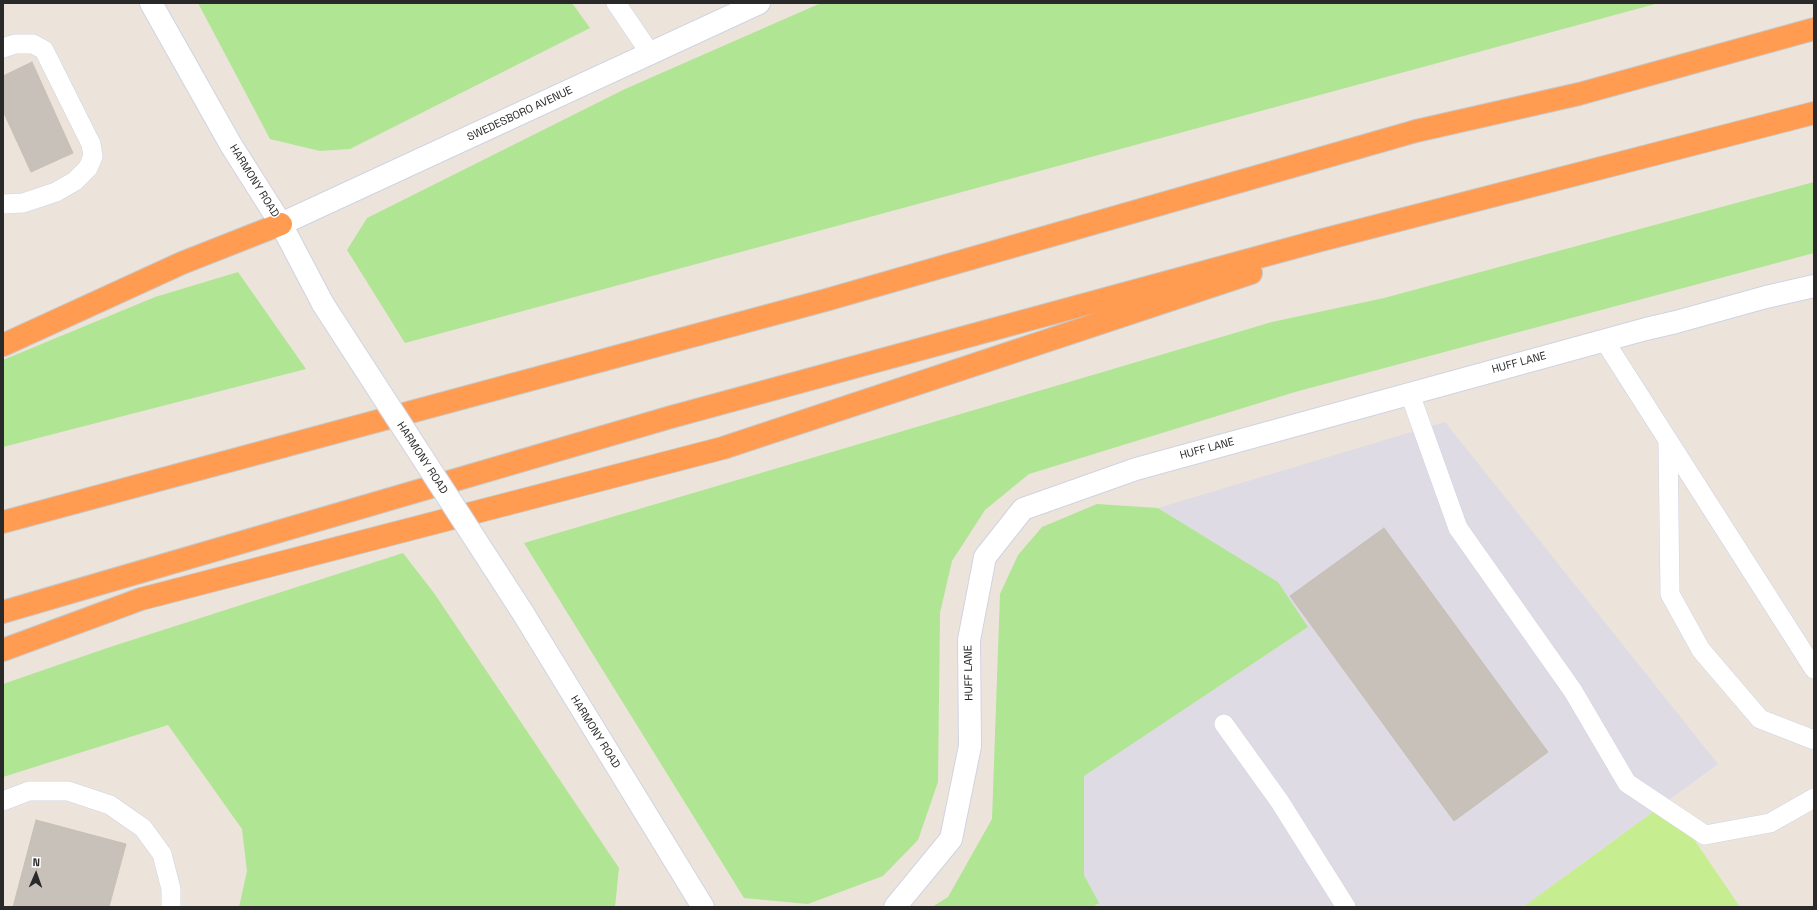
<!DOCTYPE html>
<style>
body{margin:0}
#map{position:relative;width:1817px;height:910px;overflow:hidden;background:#ece4da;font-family:"Space Grotesk",sans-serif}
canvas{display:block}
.frame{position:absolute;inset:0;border:4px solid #292929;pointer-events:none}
.north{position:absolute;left:16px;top:854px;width:40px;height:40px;-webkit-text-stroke:3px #fff;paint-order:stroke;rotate:2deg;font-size:11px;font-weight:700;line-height:16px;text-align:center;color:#292929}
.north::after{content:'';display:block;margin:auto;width:14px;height:18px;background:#292929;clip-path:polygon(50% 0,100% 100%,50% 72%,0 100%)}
</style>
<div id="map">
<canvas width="1817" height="910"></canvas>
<div class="frame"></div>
<div class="north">N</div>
</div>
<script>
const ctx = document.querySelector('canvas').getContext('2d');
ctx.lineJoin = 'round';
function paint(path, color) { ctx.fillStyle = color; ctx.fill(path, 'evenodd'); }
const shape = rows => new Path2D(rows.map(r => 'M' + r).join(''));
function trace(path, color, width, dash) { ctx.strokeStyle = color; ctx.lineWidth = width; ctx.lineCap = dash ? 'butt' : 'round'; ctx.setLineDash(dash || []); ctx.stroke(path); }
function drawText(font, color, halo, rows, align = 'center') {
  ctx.font = font + ' "Space Grotesk",sans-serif'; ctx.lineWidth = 3; ctx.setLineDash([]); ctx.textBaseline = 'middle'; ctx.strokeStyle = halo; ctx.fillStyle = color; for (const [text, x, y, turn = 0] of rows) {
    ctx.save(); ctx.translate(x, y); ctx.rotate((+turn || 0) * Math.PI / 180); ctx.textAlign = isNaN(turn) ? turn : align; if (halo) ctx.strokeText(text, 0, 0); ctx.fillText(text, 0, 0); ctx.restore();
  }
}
paint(shape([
 [1445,422,1718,764,1523,907,1093,907,1099,903,1084,875,1084,776,1308,627,1278,582,1158,508]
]), '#dedbe4');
paint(shape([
 [198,3,572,3,590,28,350,149,320,151,270,139],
 [821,3,1659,3,405,343,347,250,367,218,625,89],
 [1814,182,1814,253,1295,392,1029,474,985,510,952,561,940,613,938,782,918,840,883,876,808,904,744,898,524,543,1272,322,1384,298],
 [238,272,306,369,3,447,3,360,155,297],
 [1097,504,1158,508,1278,582,1308,627,1084,776,1084,875,1099,903,1093,907,932,907,948,897,992,819,1000,594,1018,555,1042,527],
 [403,553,434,593,619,868,615,907,239,907,247,871,242,829,168,725,3,777,3,684,110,647]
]), '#b0e594');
paint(shape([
 [1668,801,1740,907,1523,907]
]), '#c6ed8f');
const building = shape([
 [32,62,73,153,31,172,3,111,3,76,32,62],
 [1384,528,1548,752,1454,821,1290,596,1384,528],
 [36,820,126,844,109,907,13,907,36,820]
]);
paint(building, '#c7c1ba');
trace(building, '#c7c0b4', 1);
const service = shape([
 [616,3,650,53],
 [3,48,15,44,33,44,44,50,91,144,93,156,88,168,75,181,56,192,23,203,3,204],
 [1604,340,1814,669],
 [1410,394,1458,528,1573,691,1627,783,1705,835,1770,823,1814,798],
 [1668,441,1670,594,1701,650,1760,719,1814,740],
 [1224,724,1280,802,1346,907],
 [3,801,29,791,68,791,110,805,143,828,162,854,171,889,171,907]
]);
const minor = shape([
 [895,907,951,839,970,746,969,640,985,557,1023,509,1136,469,1646,329,1676,322,1766,297,1814,286]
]);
const secondary = shape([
 [151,3,231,145,281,224,323,304],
 [281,224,759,3],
 [523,613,703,907]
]);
const motorway = shape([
 [3,345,182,263,281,224],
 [3,522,826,300,1416,131,1579,94,1814,29],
 [3,612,671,417,1318,241,1814,113],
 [3,650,141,599,723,448,1251,273]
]);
trace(service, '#cfd3e3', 20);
trace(minor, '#cfd3e3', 24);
trace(secondary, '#cfd3e3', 24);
trace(motorway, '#c7c7c7', 24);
trace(service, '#fff', 19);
trace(minor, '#fff', 22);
trace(secondary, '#fff', 22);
trace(motorway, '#ff9c52', 22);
const secondaryBridge = shape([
 [323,304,523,613]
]);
trace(secondaryBridge, '#cfd3e3', 24, []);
trace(secondaryBridge, '#fff', 22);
drawText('11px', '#292929', '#fff', [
 ["SWEDESBORO AVENUE",520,114,-25],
 ["HARMONY ROAD",254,181,58],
 ["HUFF LANE",1519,363,-15],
 ["HUFF LANE",1207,449,-15],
 ["HARMONY ROAD",422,458,57],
 ["HUFF LANE",969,673,-91],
 ["HARMONY ROAD",595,732,58]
]);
</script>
